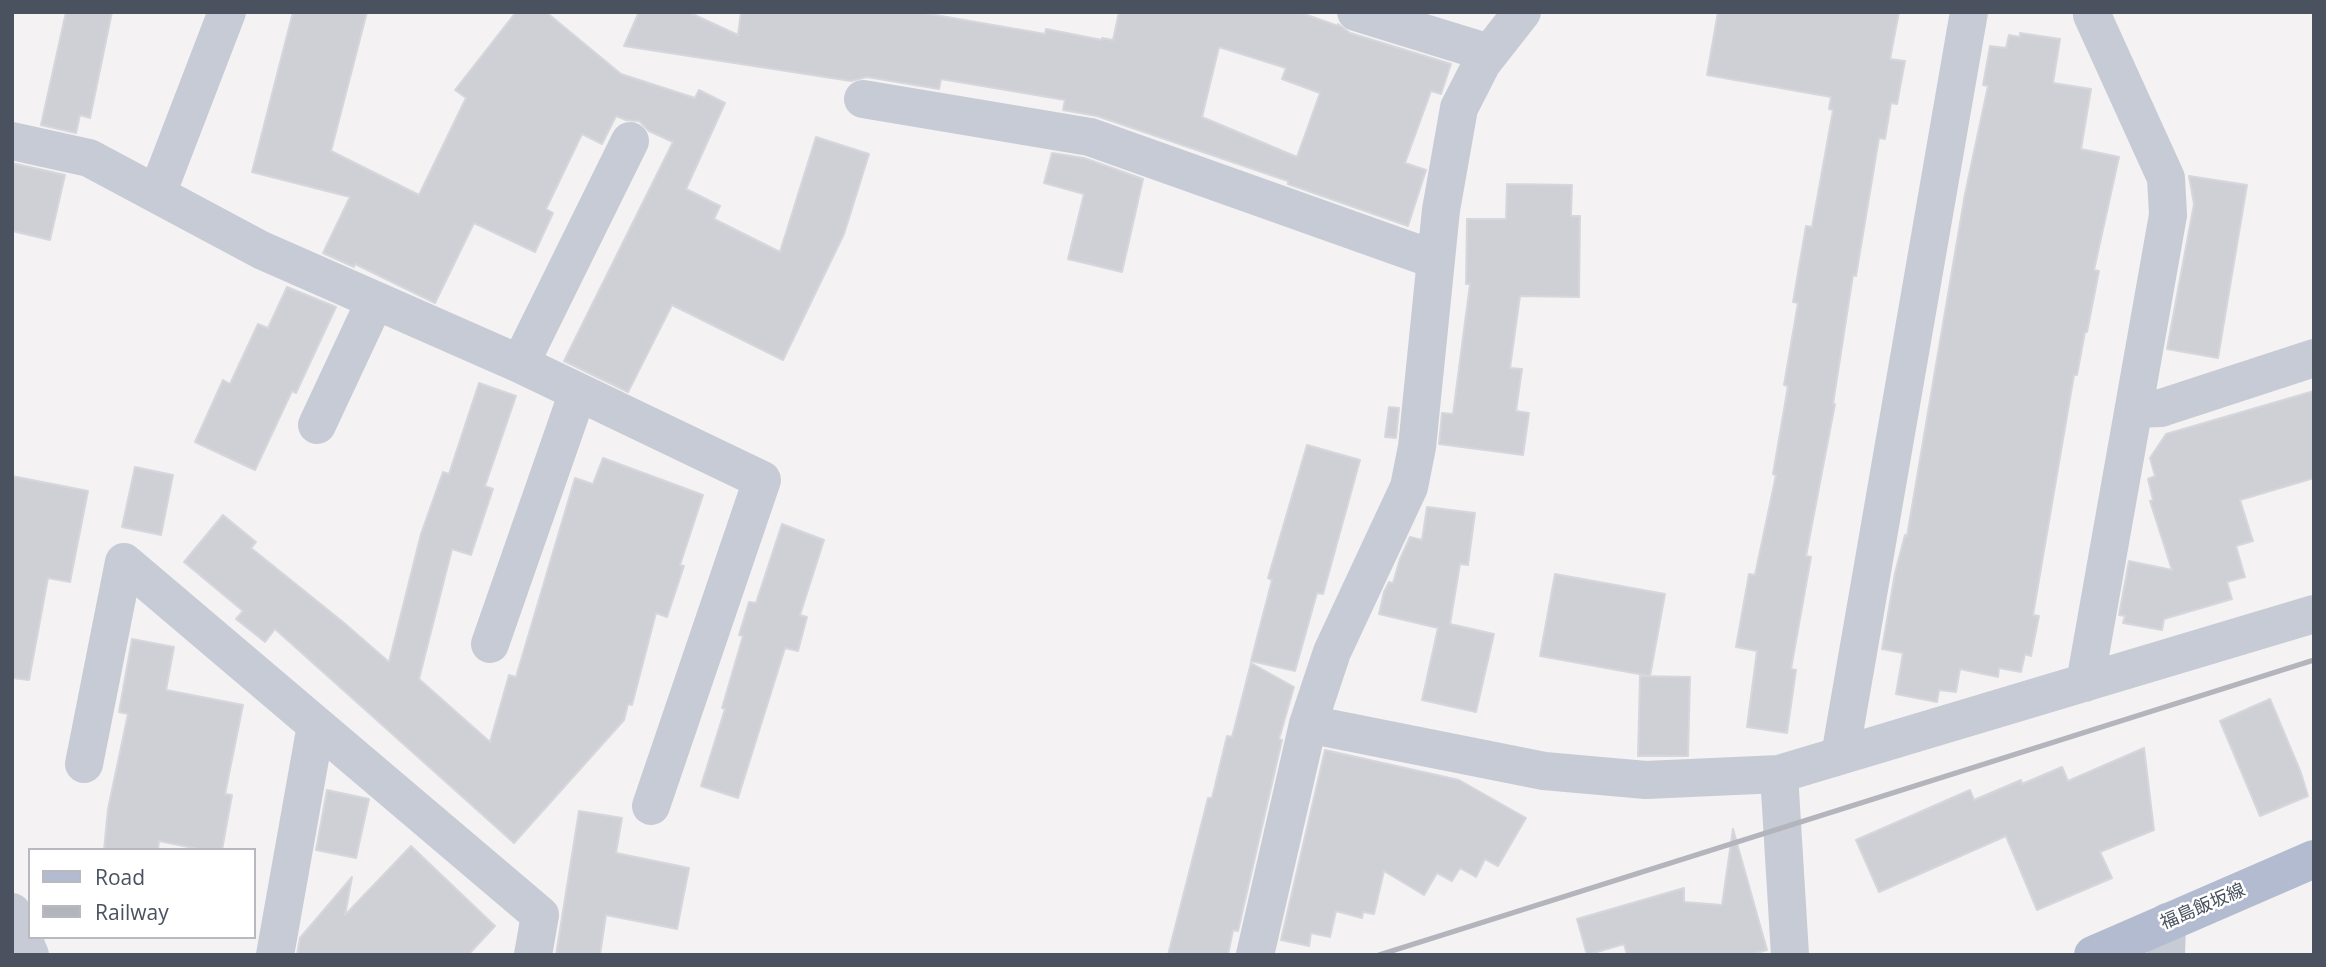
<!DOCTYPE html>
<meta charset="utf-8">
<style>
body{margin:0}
#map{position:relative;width:2326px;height:967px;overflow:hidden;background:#f4f2f2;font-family:"Open Sans",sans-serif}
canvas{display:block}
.frame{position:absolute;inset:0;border:14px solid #4a515f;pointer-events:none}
.legend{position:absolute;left:28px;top:848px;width:228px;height:91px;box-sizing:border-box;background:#fff;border:2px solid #b7b9bf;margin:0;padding:9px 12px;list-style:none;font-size:21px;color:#4a515f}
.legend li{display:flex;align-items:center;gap:14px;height:35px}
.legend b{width:35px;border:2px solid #b7b9bf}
</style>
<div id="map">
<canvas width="2326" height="967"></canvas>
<div class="frame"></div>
<ul class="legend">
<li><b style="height:9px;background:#b2bbcf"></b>Road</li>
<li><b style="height:9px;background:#b4b5bc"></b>Railway</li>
</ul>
</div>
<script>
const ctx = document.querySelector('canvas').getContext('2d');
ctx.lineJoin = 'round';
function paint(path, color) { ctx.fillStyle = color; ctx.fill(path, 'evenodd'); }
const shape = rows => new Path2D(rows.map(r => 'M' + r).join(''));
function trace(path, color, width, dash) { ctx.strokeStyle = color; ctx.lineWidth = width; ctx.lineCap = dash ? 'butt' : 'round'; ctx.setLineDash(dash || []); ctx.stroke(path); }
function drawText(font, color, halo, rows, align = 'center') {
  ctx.font = font + ' "Open Sans","Noto Sans JP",sans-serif'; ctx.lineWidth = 5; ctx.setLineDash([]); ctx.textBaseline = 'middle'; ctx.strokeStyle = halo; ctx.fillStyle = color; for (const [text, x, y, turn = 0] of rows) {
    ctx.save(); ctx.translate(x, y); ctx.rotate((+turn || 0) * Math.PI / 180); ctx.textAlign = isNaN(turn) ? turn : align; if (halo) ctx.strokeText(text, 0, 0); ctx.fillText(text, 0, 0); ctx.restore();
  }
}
const building = shape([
 [66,12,112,12,90,118,80,115,76,133,41,125,66,12],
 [293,12,367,12,331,151,419,195,466,98,455,90,516,12,546,12,621,74,695,98,699,90,725,103,686,189,720,206,714,219,780,252,816,137,869,154,844,234,783,360,672,305,628,392,564,361,673,142,649,131,639,121,626,120,616,116,602,144,582,134,546,209,553,213,535,252,474,223,435,303,355,264,354,267,323,253,350,197,252,172,293,12],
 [639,12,688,12,738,35,741,12,918,12,1045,34,1046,29,1102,40,1102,38,1113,40,1119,12,1299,12,1338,26,1338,24,1350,33,1451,64,1441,94,1431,91,1405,163,1426,170,1408,226,1288,184,1288,181,1097,116,1063,110,1065,100,941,79,939,89,867,77,851,81,624,46,639,12],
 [1219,47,1286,68,1282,79,1320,93,1297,157,1202,117,1219,47],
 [1718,12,1899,12,1890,59,1905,61,1897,104,1891,103,1885,139,1879,138,1856,276,1853,275,1833,404,1835,404,1806,556,1811,557,1791,669,1796,670,1787,733,1747,727,1757,651,1736,647,1749,574,1755,575,1776,475,1773,474,1788,386,1784,385,1798,303,1793,302,1806,226,1812,227,1833,110,1829,109,1831,97,1707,75,1718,12],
 [2020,33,2060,39,2053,83,2091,89,2081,149,2119,157,2094,270,2099,271,2087,332,2085,332,2077,375,2074,375,2033,615,2039,616,2031,656,2025,654,2021,672,1999,668,1998,677,1960,669,1956,692,1939,690,1937,702,1896,694,1903,653,1882,649,1895,573,1905,535,1907,536,1965,194,1988,86,1983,85,1990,46,2006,48,2009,35,2020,37,2020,33],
 [1052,153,1084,158,1143,179,1122,272,1068,259,1084,194,1044,183,1052,153],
 [12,163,65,175,50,240,12,231,12,163],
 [2189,176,2247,185,2218,358,2167,349,2194,204,2189,176],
 [1507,184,1572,185,1571,216,1580,216,1579,297,1520,296,1510,368,1522,369,1516,411,1529,413,1523,455,1439,444,1442,413,1453,414,1470,284,1466,284,1467,219,1506,219,1507,184],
 [287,287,336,307,296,393,292,391,255,470,195,442,223,380,230,384,258,324,268,328,287,287],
 [479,383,516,396,485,486,493,489,471,555,452,549,419,679,490,742,509,675,516,677,575,478,593,484,603,458,703,495,680,565,684,566,667,617,656,613,632,705,628,704,624,720,514,843,275,629,265,642,236,619,243,611,184,562,223,515,256,542,251,548,343,622,389,662,421,534,443,472,449,474,479,383],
 [2314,391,2314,478,2240,500,2253,541,2236,546,2245,577,2227,582,2232,599,2164,619,2162,630,2123,623,2125,616,2119,615,2129,561,2172,570,2150,501,2153,500,2148,479,2155,476,2150,458,2166,434,2314,391],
 [1389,407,1399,408,1396,438,1385,437,1389,407],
 [1307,445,1360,460,1323,594,1317,593,1295,671,1251,661,1272,580,1268,578,1307,445],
 [135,467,173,475,161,535,122,527,135,467],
 [12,476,88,491,70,582,48,578,29,680,12,678,12,476],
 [1427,507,1475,513,1468,565,1460,564,1450,624,1494,634,1476,712,1422,700,1438,628,1379,614,1384,592,1389,582,1393,583,1400,559,1410,537,1422,540,1427,507],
 [782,524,824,540,800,615,807,617,798,651,785,648,738,798,701,786,725,709,722,708,743,636,739,635,749,602,756,603,782,524],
 [1555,574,1665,594,1650,676,1540,656,1555,574],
 [132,639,174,647,166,690,243,705,225,794,232,795,222,850,203,850,159,841,158,850,104,850,108,809,128,714,119,712,132,639],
 [1251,663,1294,687,1279,739,1282,740,1238,931,1233,930,1228,955,1168,955,1208,798,1212,798,1227,736,1232,737,1251,663],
 [1640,676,1690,677,1688,756,1638,756,1640,676],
 [2270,699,2301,773,2308,796,2260,816,2220,721,2270,699],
 [2144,748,2154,830,2100,852,2112,878,2037,910,2006,836,1879,892,1856,840,1970,790,1974,800,2021,780,2022,784,2062,767,2068,781,2144,748],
 [1325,750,1459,780,1526,818,1498,866,1485,859,1476,877,1460,868,1452,881,1437,873,1424,895,1384,871,1374,914,1363,912,1362,918,1336,911,1330,937,1311,933,1309,946,1281,940,1325,750],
 [327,790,369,799,356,858,316,850,327,790],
 [579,811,622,818,616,853,689,868,677,929,606,915,600,955,556,955,579,811],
 [1733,829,1767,950,1749,955,1627,955,1624,944,1587,955,1577,919,1684,888,1684,902,1722,905,1733,829],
 [411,846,495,926,468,955,297,955,300,938,352,877,345,915,411,846]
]);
paint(building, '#cfd0d6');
trace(building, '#d6d7dd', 2);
trace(shape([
 [1356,12,1489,53],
 [863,99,1090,137,1436,260],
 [12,141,89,158,261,250,520,364,630,141],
 [157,194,227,12],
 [520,364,762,480,651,806],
 [2134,409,2161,408,2314,358],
 [317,425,375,301],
 [490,644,578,392],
 [2085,683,2168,215,2166,178,2092,15,2093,12],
 [1308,724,1544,771,1646,780,1779,774],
 [1840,756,1969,12],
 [84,764,124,562,540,915,533,955],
 [12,912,30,955],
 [275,955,316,725],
 [1255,955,1308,724,1332,652,1409,487,1417,447,1441,210,1459,108,1482,63,1522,12],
 [1790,955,1779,774,2314,614],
 [2166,955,2167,922]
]), '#c6cbd6', 38);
trace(shape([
 [2093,955,2314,859]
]), '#b2bbcf', 38);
trace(shape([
 [1379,955,2314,660]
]), '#b4b5bc', 5);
drawText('18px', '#4a515f', '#fff', [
 ["福島飯坂線",2203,907,-23]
]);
</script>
